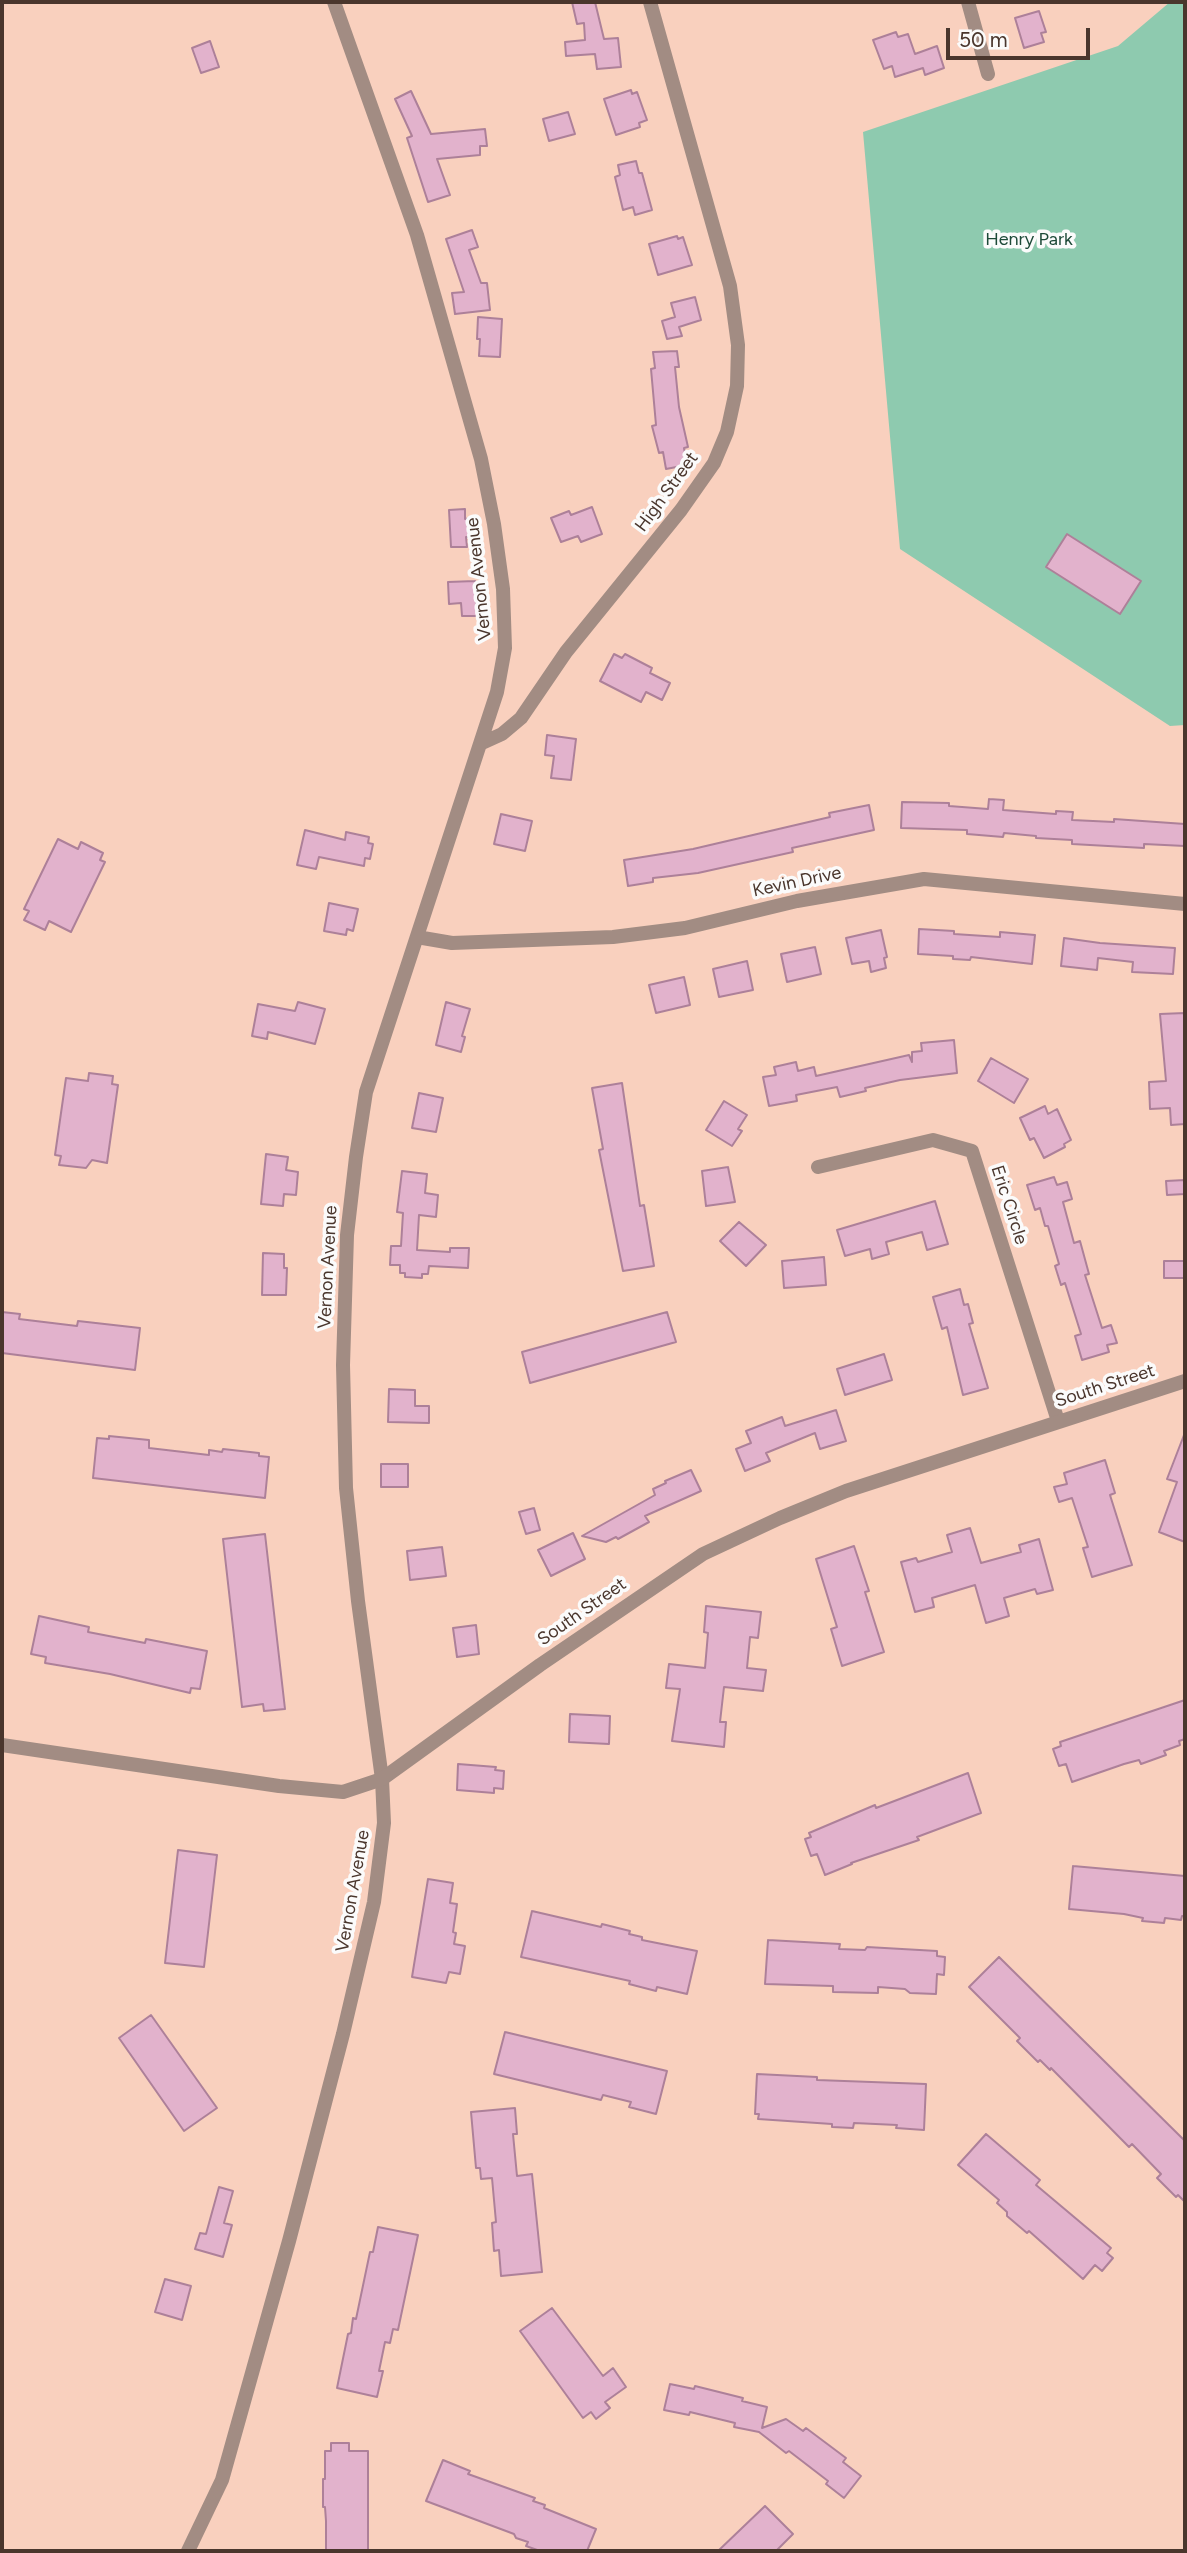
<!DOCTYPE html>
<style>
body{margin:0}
#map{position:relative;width:1187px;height:2553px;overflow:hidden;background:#f9d0be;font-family:Figtree,sans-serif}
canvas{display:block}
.frame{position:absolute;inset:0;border:4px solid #4a362d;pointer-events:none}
.scale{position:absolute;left:946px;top:28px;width:144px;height:32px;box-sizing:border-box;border:4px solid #4a362d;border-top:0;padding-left:9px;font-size:21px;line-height:24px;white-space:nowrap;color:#4a362d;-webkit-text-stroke:5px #fbfbfb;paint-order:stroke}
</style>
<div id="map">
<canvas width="1187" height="2553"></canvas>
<div class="frame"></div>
<div class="scale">50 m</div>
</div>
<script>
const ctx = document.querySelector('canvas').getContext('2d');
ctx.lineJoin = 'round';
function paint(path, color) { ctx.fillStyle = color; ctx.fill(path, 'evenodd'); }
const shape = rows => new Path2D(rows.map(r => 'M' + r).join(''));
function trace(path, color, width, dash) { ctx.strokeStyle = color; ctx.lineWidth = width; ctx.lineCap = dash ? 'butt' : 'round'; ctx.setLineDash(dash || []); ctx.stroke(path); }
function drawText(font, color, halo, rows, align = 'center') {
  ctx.font = font + ' Figtree,sans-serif'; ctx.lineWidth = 7; ctx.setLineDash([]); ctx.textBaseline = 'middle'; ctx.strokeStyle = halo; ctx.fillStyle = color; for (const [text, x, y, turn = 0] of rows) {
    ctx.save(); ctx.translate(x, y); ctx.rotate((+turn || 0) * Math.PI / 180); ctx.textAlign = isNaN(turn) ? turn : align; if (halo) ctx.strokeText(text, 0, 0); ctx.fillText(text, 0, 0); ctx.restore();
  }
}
paint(shape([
 [1170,2,1185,2,1185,725,1170,726,900,549,863,132,1118,46]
]), '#8ecaaf');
const building = shape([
 [572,2,595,2,604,39,618,38,621,67,597,69,595,54,566,56,565,42,585,40,584,23,577,24,572,2],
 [1039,11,1046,32,1041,33,1044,42,1024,48,1015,18,1039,11],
 [896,32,898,37,908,34,915,54,937,46,944,68,925,75,923,68,895,77,892,66,884,69,873,40,896,32],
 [210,41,219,67,201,73,192,48,210,41],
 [631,90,632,94,637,92,647,120,639,123,640,127,616,135,604,99,631,90],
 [411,91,431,134,485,129,487,146,480,146,480,155,437,159,450,195,428,202,407,138,412,136,395,99,411,91],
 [568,112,575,134,549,141,543,119,568,112],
 [636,161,639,173,642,173,652,210,635,215,633,207,623,210,615,177,620,175,618,165,636,161],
 [472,230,478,247,469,250,481,283,487,283,490,310,455,314,452,293,464,292,446,239,472,230],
 [677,236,678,239,683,237,692,265,658,275,649,244,677,236],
 [695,297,701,320,679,327,682,336,667,339,662,321,675,317,671,303,695,297],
 [478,317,502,319,500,357,479,356,480,339,477,339,478,317],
 [677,351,679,367,675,367,679,407,688,447,684,448,687,465,666,469,663,452,659,453,652,426,656,425,651,369,655,368,653,352,677,351],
 [592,507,602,534,581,542,578,536,561,542,551,518,569,511,571,515,592,507],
 [465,509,465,519,472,518,473,537,466,537,467,547,451,547,449,510,465,509],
 [1067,534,1141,581,1120,614,1046,567,1067,534],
 [475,581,477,616,462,616,461,603,449,604,448,582,475,581],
 [614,654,622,658,625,654,652,668,650,673,670,683,662,700,646,692,641,702,600,681,614,654],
 [547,735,576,739,571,780,551,778,554,756,545,755,547,735],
 [989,799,1004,800,1003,810,1056,814,1056,811,1073,812,1072,820,1114,822,1114,819,1185,824,1185,846,1144,844,1144,848,1072,844,1072,840,1036,838,1036,836,1004,833,1003,837,967,834,967,830,901,828,902,802,949,803,949,806,988,809,989,799],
 [869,805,874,830,792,848,793,852,698,873,653,878,653,882,628,886,624,860,693,849,830,817,829,813,869,805],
 [501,814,532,821,525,851,494,844,501,814],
 [305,830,345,840,346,832,369,837,368,843,373,844,370,859,365,858,364,866,319,857,316,869,297,865,305,830],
 [58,839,78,849,81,842,103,853,100,860,105,862,71,932,49,921,45,930,24,920,29,911,24,909,58,839],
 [329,903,358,909,353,931,347,929,346,935,324,931,329,903],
 [919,929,954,931,954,934,1000,937,1000,932,1035,935,1032,964,971,957,970,960,953,959,953,956,918,954,919,929],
 [881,930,887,957,884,958,886,968,871,972,869,961,852,964,846,938,881,930],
 [1064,938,1100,943,1175,948,1173,974,1132,972,1133,962,1098,958,1097,970,1061,966,1064,938],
 [815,947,821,974,787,982,781,954,815,947],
 [747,961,753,990,719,997,713,969,747,961],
 [684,977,690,1005,656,1013,649,985,684,977],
 [298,1002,325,1009,315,1044,268,1032,267,1039,252,1036,258,1004,295,1011,298,1002],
 [446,1002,470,1009,462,1036,465,1037,461,1052,436,1045,446,1002],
 [1185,1013,1185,1124,1171,1125,1170,1108,1150,1109,1149,1082,1166,1081,1160,1014,1185,1013],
 [954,1040,957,1073,900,1080,865,1088,866,1091,840,1097,837,1087,796,1095,797,1101,769,1106,763,1077,776,1075,774,1067,796,1062,798,1071,814,1067,816,1076,909,1055,912,1062,912,1052,922,1051,921,1043,954,1040],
 [991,1058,1028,1079,1014,1103,978,1081,991,1058],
 [89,1073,113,1076,112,1084,118,1085,107,1163,92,1160,86,1168,59,1165,61,1156,55,1155,66,1078,88,1081,89,1073],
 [622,1083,640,1206,644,1205,654,1266,623,1271,599,1150,603,1149,592,1088,622,1083],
 [419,1093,443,1098,436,1132,412,1128,419,1093],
 [724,1101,747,1115,738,1129,742,1131,732,1146,706,1130,724,1101],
 [1045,1106,1048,1114,1057,1109,1071,1140,1064,1144,1065,1147,1044,1158,1034,1138,1030,1140,1020,1118,1045,1106],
 [266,1154,288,1157,286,1170,298,1172,296,1195,284,1194,283,1206,261,1204,266,1154],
 [728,1167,735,1202,706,1206,702,1171,728,1167],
 [402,1171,427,1174,425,1193,438,1195,436,1217,419,1215,417,1250,450,1252,450,1248,469,1248,468,1268,429,1266,428,1274,422,1274,422,1278,405,1277,405,1273,400,1273,400,1265,390,1265,391,1246,401,1246,403,1213,397,1212,402,1171],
 [1054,1177,1057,1185,1067,1182,1072,1199,1063,1202,1074,1243,1080,1241,1089,1274,1085,1275,1102,1328,1111,1325,1117,1343,1107,1345,1109,1352,1082,1360,1075,1336,1081,1334,1065,1283,1061,1285,1055,1266,1059,1264,1048,1226,1045,1226,1040,1208,1035,1210,1027,1185,1054,1177],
 [1185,1180,1185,1194,1167,1195,1166,1181,1185,1180],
 [935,1201,948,1244,927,1250,922,1232,886,1242,889,1254,872,1259,870,1249,845,1256,837,1230,935,1201],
 [739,1222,766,1245,746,1266,720,1241,739,1222],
 [263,1253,284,1254,284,1268,287,1268,286,1295,262,1295,263,1253],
 [824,1257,826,1285,784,1288,782,1261,824,1257],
 [1164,1261,1185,1261,1185,1278,1164,1278,1164,1261],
 [960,1289,964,1305,968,1304,973,1323,969,1324,988,1388,963,1395,947,1327,942,1329,933,1297,960,1289],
 [2,1312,20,1314,19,1319,77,1326,78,1321,140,1328,135,1370,2,1353,2,1312],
 [667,1312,676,1342,530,1383,522,1352,667,1312],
 [884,1354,892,1380,845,1395,837,1369,884,1354],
 [389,1389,415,1390,415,1406,429,1406,429,1423,388,1422,389,1389],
 [836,1410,846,1441,820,1449,815,1433,766,1453,770,1461,745,1471,736,1449,751,1443,746,1431,782,1417,785,1426,836,1410],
 [1184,1435,1185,1435,1185,1542,1159,1532,1177,1482,1167,1479,1184,1435],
 [109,1436,149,1440,149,1448,209,1455,209,1450,222,1452,223,1449,259,1453,259,1456,269,1457,265,1498,93,1478,97,1438,109,1439,109,1436],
 [1105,1460,1115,1493,1110,1495,1132,1565,1092,1577,1083,1548,1088,1547,1072,1498,1059,1502,1054,1487,1067,1484,1064,1473,1105,1460],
 [381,1464,408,1464,408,1487,381,1487,381,1464],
 [691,1470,701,1491,645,1516,649,1522,618,1539,616,1537,606,1542,582,1536,655,1495,653,1489,666,1483,665,1481,691,1470],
 [534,1508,540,1530,526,1534,519,1512,534,1508],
 [970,1528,981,1563,1021,1552,1019,1545,1039,1539,1053,1590,1037,1594,1035,1589,1004,1598,1009,1616,986,1623,975,1585,932,1598,934,1607,915,1612,901,1562,916,1558,918,1562,952,1552,947,1535,970,1528],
 [573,1533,585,1559,551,1576,538,1550,573,1533],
 [265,1534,285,1709,264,1711,263,1704,242,1707,223,1539,265,1534],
 [854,1546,869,1591,865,1592,884,1652,842,1666,831,1629,837,1627,816,1559,854,1546],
 [442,1547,446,1576,410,1580,407,1551,442,1547],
 [706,1606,761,1612,758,1638,750,1637,747,1668,766,1670,763,1691,724,1687,720,1722,726,1722,724,1747,672,1741,680,1689,666,1688,669,1664,705,1668,708,1633,704,1632,706,1606],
 [39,1616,89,1627,88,1632,145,1643,146,1639,207,1651,200,1689,191,1688,190,1693,110,1674,45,1663,46,1657,31,1654,39,1616],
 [476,1625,479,1654,457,1657,453,1628,476,1625],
 [1185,1700,1185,1739,1179,1741,1180,1745,1164,1751,1166,1755,1141,1764,1139,1760,1124,1764,1072,1782,1066,1764,1059,1766,1053,1749,1061,1746,1060,1742,1185,1700],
 [570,1714,610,1716,609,1744,569,1742,570,1714],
 [458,1764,496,1767,495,1770,504,1771,503,1789,494,1788,494,1793,457,1790,458,1764],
 [968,1773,981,1813,917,1837,919,1840,851,1863,852,1864,825,1875,817,1854,811,1856,805,1839,811,1837,809,1833,875,1805,876,1808,968,1773],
 [178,1850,217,1855,204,1967,165,1963,178,1850],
 [1073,1866,1185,1876,1185,1916,1182,1916,1181,1920,1165,1918,1164,1923,1142,1921,1143,1918,1124,1914,1069,1909,1073,1866],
 [428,1879,453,1883,450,1903,457,1904,453,1932,456,1933,454,1944,465,1946,460,1974,449,1972,446,1983,412,1977,428,1879],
 [532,1911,601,1927,602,1924,630,1931,629,1934,642,1937,642,1940,697,1951,687,1994,657,1987,656,1991,629,1984,630,1981,521,1957,532,1911],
 [768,1940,840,1944,839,1949,865,1950,867,1947,937,1951,937,1956,945,1957,944,1975,937,1974,936,1994,910,1993,905,1989,878,1987,878,1993,833,1992,833,1986,765,1984,768,1940],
 [999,1957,1185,2141,1185,2202,1178,2195,1176,2197,1157,2178,1161,2174,1132,2144,1129,2147,1051,2068,1050,2070,1040,2060,1038,2062,1017,2041,1020,2038,969,1987,999,1957],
 [151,2015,217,2108,184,2131,119,2038,151,2015],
 [505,2032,667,2071,656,2114,629,2107,631,2102,603,2095,601,2100,494,2074,505,2032],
 [757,2074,817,2077,817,2080,926,2084,924,2130,896,2128,897,2125,854,2123,853,2128,832,2127,832,2124,758,2119,759,2114,755,2114,757,2074],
 [515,2108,517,2134,513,2134,517,2176,532,2174,542,2272,501,2276,499,2250,494,2251,492,2223,496,2222,492,2178,481,2179,480,2168,476,2168,471,2112,515,2108],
 [986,2134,1040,2180,1036,2185,1111,2248,1107,2253,1113,2258,1102,2271,1095,2265,1083,2279,1029,2231,1027,2233,1007,2216,1007,2212,997,2203,999,2200,958,2165,986,2134],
 [219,2187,233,2191,224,2223,232,2225,223,2257,195,2249,200,2233,206,2234,219,2187],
 [378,2227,418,2235,398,2330,393,2329,390,2343,385,2342,379,2371,383,2371,377,2397,337,2388,348,2334,351,2333,353,2318,356,2319,370,2252,373,2252,378,2227],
 [165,2279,191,2286,182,2320,155,2312,165,2279],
 [552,2308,603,2376,613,2368,626,2387,605,2402,610,2408,596,2419,591,2412,583,2418,520,2331,552,2308],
 [670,2384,694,2389,695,2386,743,2398,742,2401,767,2407,762,2428,786,2419,803,2431,806,2428,846,2458,843,2462,861,2476,844,2498,826,2484,828,2481,789,2451,786,2453,759,2432,734,2427,735,2423,690,2412,689,2415,664,2410,670,2384],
 [331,2443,349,2443,349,2451,368,2451,368,2551,326,2551,326,2521,325,2507,323,2507,323,2479,325,2479,325,2451,331,2451,331,2443],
 [443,2460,470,2471,468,2474,535,2498,533,2501,545,2505,544,2508,596,2529,587,2551,540,2551,526,2546,528,2542,516,2538,514,2534,426,2501,443,2460],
 [765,2506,793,2534,776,2551,718,2551,765,2506]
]);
paint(building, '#e2b2cc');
trace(building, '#ad8099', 2);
trace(shape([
 [968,2,988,74],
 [480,744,502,734,521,718,566,652,681,510,714,463,727,432,737,386,738,345,730,286,650,2],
 [417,937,452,943,613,937,685,928,797,901,924,879,1185,904],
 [818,1167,933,1140,972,1151,1058,1421],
 [188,2551,222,2480,289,2241,343,2034,374,1902,384,1823,382,1779,358,1601,346,1488,343,1365,347,1235,356,1157,366,1092,497,692,505,648,503,589,494,524,481,459,417,235,334,2]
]), '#a28c83', 14);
trace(shape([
 [2,1745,279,1786,343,1792,382,1779,540,1665,703,1554,780,1518,846,1491,1185,1381]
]), '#a28c83', 14);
drawText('18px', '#1d4a38', '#fbfbfb', [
 ["Henry Park",1029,240]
]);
drawText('18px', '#4a362d', '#fbfbfb', [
 ["High Street",667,492,-54],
 ["Vernon Avenue",479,579,-96],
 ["Kevin Drive",797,882,-12],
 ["Eric Circle",1009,1205,72],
 ["Vernon Avenue",328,1267,-87],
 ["South Street",1105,1386,-18],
 ["South Street",582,1612,-35],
 ["Vernon Avenue",353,1891,-80]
]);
</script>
